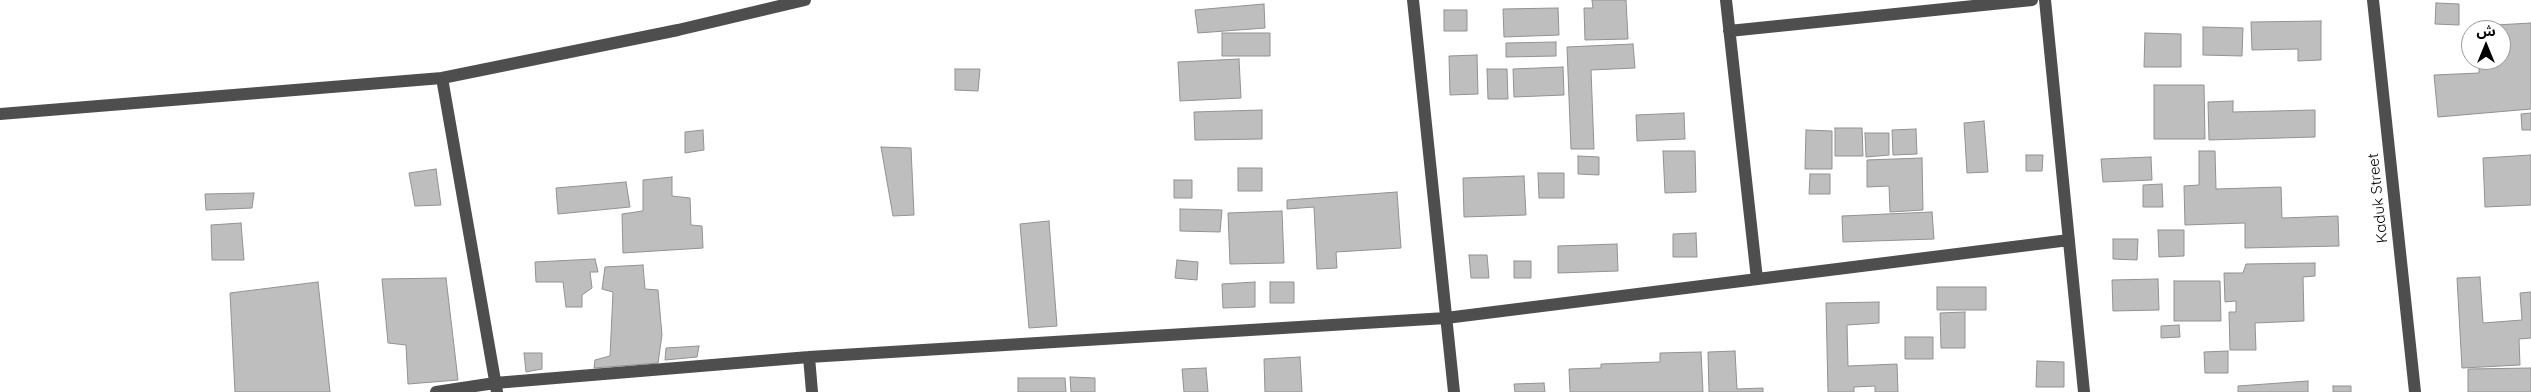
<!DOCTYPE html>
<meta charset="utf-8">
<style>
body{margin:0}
#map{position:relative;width:2531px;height:392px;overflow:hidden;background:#fff;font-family:Quicksand,"Noto Sans Arabic",sans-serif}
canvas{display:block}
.north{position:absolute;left:2461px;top:20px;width:50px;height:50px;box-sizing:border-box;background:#fff;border:1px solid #999;border-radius:50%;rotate:0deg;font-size:14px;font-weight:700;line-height:20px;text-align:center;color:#000}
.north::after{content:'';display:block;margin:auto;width:18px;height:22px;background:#000;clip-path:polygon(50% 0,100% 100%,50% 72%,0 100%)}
</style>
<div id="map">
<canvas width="2531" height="392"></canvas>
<div class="north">ش</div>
</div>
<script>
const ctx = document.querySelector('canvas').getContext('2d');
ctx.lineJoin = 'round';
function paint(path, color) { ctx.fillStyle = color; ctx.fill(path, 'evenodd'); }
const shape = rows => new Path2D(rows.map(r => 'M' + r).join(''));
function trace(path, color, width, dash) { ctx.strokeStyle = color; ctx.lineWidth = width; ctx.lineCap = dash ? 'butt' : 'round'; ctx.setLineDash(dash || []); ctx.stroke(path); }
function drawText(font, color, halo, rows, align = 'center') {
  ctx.font = font + ' Quicksand,sans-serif'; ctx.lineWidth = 4; ctx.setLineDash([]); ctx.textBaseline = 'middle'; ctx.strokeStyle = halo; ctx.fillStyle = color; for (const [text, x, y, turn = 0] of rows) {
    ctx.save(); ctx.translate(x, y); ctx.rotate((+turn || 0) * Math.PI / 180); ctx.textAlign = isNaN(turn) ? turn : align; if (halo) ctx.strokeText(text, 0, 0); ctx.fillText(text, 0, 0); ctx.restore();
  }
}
const building = shape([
 [1592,0,1626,0,1628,39,1585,40,1584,8,1593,8,1592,0],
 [2436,3,2459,4,2459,25,2435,24,2436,3],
 [1264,4,1265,28,1198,33,1195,10,1264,4],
 [1558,8,1559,35,1504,37,1503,9,1558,8],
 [1444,10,1467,10,1467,31,1444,31,1444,10],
 [2321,21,2321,60,2298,61,2298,49,2252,50,2251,22,2321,21],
 [2531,23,2531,109,2438,117,2434,75,2479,73,2479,60,2501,60,2501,30,2478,30,2478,26,2531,23],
 [2203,27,2243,28,2242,56,2203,55,2203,27],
 [1222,33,1270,33,1270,56,1222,56,1222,33],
 [2145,33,2181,34,2181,67,2144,67,2145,33],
 [1556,42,1556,56,1506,57,1506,43,1556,42],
 [1633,44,1635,68,1591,70,1594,149,1571,149,1567,47,1633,44],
 [1477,55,1478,94,1450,95,1449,56,1477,55],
 [1239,59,1241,98,1180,101,1178,62,1239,59],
 [1563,67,1564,95,1514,97,1513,69,1563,67],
 [955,69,980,69,978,91,955,90,955,69],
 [1487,69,1507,69,1508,99,1488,99,1487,69],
 [2154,85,2204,85,2205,139,2154,139,2154,85],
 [2233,101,2233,112,2315,110,2315,137,2209,140,2208,102,2233,101],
 [1262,110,1262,139,1195,140,1194,112,1262,110],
 [1684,113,1685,139,1637,141,1636,115,1684,113],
 [2531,113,2531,130,2522,130,2521,114,2531,113],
 [1984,121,1988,172,1967,173,1964,123,1984,121],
 [1835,128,1862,128,1863,156,1835,156,1835,128],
 [1916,129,1917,154,1893,155,1892,130,1916,129],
 [703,130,704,150,685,153,685,132,703,130],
 [1806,130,1832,131,1832,169,1805,169,1806,130],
 [1865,133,1889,133,1889,155,1866,157,1865,133],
 [881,147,911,148,914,215,893,216,881,147],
 [1663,151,1695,151,1696,192,1665,193,1663,151],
 [2199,151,2215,151,2216,189,2281,187,2282,218,2338,216,2339,246,2245,248,2245,223,2185,225,2184,186,2199,185,2199,151],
 [2026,155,2043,155,2042,171,2026,171,2026,155],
 [2531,155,2531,205,2485,207,2483,158,2531,155],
 [1578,156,1599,157,1599,175,1578,174,1578,156],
 [2151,157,2152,180,2103,182,2101,159,2151,157],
 [1922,158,1923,210,1890,212,1889,186,1867,187,1867,160,1922,158],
 [1238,168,1262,168,1262,191,1238,191,1238,168],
 [436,169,441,205,415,206,409,173,436,169],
 [1538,173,1564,173,1564,198,1539,198,1538,173],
 [1810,174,1830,174,1830,194,1809,194,1810,174],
 [1524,176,1526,215,1464,217,1463,178,1524,176],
 [672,177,672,196,690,198,691,225,702,226,703,248,623,253,622,214,643,211,643,180,672,177],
 [1174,180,1192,180,1192,198,1174,198,1174,180],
 [626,182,630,207,558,214,556,188,626,182],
 [2162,184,2163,207,2143,207,2143,185,2162,184],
 [1397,192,1401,248,1336,252,1337,268,1317,269,1314,207,1287,209,1287,200,1397,192],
 [254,193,252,208,206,210,205,194,254,193],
 [1180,209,1222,210,1220,232,1180,231,1180,209],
 [1282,211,1284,263,1230,264,1228,213,1282,211],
 [1932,212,1934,239,1843,242,1842,216,1932,212],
 [1049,221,1057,326,1029,328,1020,224,1049,221],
 [241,223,244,260,212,260,211,225,241,223],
 [2158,230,2184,230,2184,256,2159,257,2158,230],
 [1696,233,1697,257,1673,257,1673,234,1696,233],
 [2113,239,2138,239,2137,260,2113,259,2113,239],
 [1617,244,1618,271,1558,273,1558,246,1617,244],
 [1469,255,1487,255,1489,278,1471,278,1469,255],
 [595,259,598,272,590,272,592,288,582,295,582,307,566,307,563,282,536,282,535,262,595,259],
 [1177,260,1198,262,1197,280,1175,278,1177,260],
 [1514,261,1531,261,1531,278,1514,278,1514,261],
 [2315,263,2315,276,2303,277,2304,321,2255,323,2256,350,2230,350,2229,312,2236,312,2236,301,2225,302,2224,273,2243,273,2246,264,2315,263],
 [643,265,645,289,658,290,662,335,658,363,594,368,595,360,610,356,613,292,602,289,605,267,643,265],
 [2480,277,2483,323,2522,320,2520,293,2531,292,2531,338,2519,339,2520,365,2462,368,2457,278,2480,277],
 [446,278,458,380,408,384,406,345,388,343,382,279,446,278],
 [2158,279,2159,310,2113,311,2112,280,2158,279],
 [2174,281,2220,281,2221,321,2174,321,2174,281],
 [318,282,330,392,235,392,230,293,318,282],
 [1255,282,1255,307,1223,308,1222,284,1255,282],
 [1270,282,1294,282,1294,303,1270,303,1270,282],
 [1937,287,1986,287,1986,310,1937,310,1937,287],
 [1879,302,1879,323,1847,325,1848,366,1897,364,1898,392,1875,392,1875,386,1854,387,1854,392,1828,392,1826,303,1879,302],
 [1965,312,1965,348,1941,348,1940,313,1965,312],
 [2179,325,2180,337,2161,338,2161,326,2179,325],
 [1905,337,1933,337,1933,359,1905,359,1905,337],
 [699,346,697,357,665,360,666,348,699,346],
 [1735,351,1737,389,1763,388,1763,392,1709,392,1708,352,1735,351],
 [2228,351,2228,373,2205,373,2204,352,2228,351],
 [1701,352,1703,392,1570,392,1569,369,1601,368,1601,364,1660,362,1660,353,1701,352],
 [524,353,542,353,542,369,526,372,524,353],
 [1300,357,1302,392,1265,392,1264,359,1300,357],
 [2037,361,2064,362,2064,387,2036,387,2037,361],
 [1206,368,1208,392,1184,392,1182,369,1206,368],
 [2531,368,2531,392,2468,392,2468,369,2531,368],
 [1070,377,1095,378,1095,392,1071,392,1070,377],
 [1018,378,1065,378,1066,392,1018,392,1018,378],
 [2308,381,2308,392,2238,392,2238,386,2308,381],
 [1544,383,1545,392,1515,392,1514,384,1544,383],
 [2333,386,2351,386,2351,392,2333,392,2333,386]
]);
paint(building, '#bebebe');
trace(building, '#929292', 1);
trace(shape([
 [1413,0,1454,392],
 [1726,0,1757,279],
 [2045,0,2084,392],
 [2373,0,2415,392],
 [1729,31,2032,0],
 [0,114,442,78],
 [809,357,812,392],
 [436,392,495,383,809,357,1446,318,2069,240],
 [497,392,442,78,678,30,805,0]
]), '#4e4e4e', 12);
drawText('15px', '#000', '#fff', [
 ["Kaduk Street",2378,198,-96]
]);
</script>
